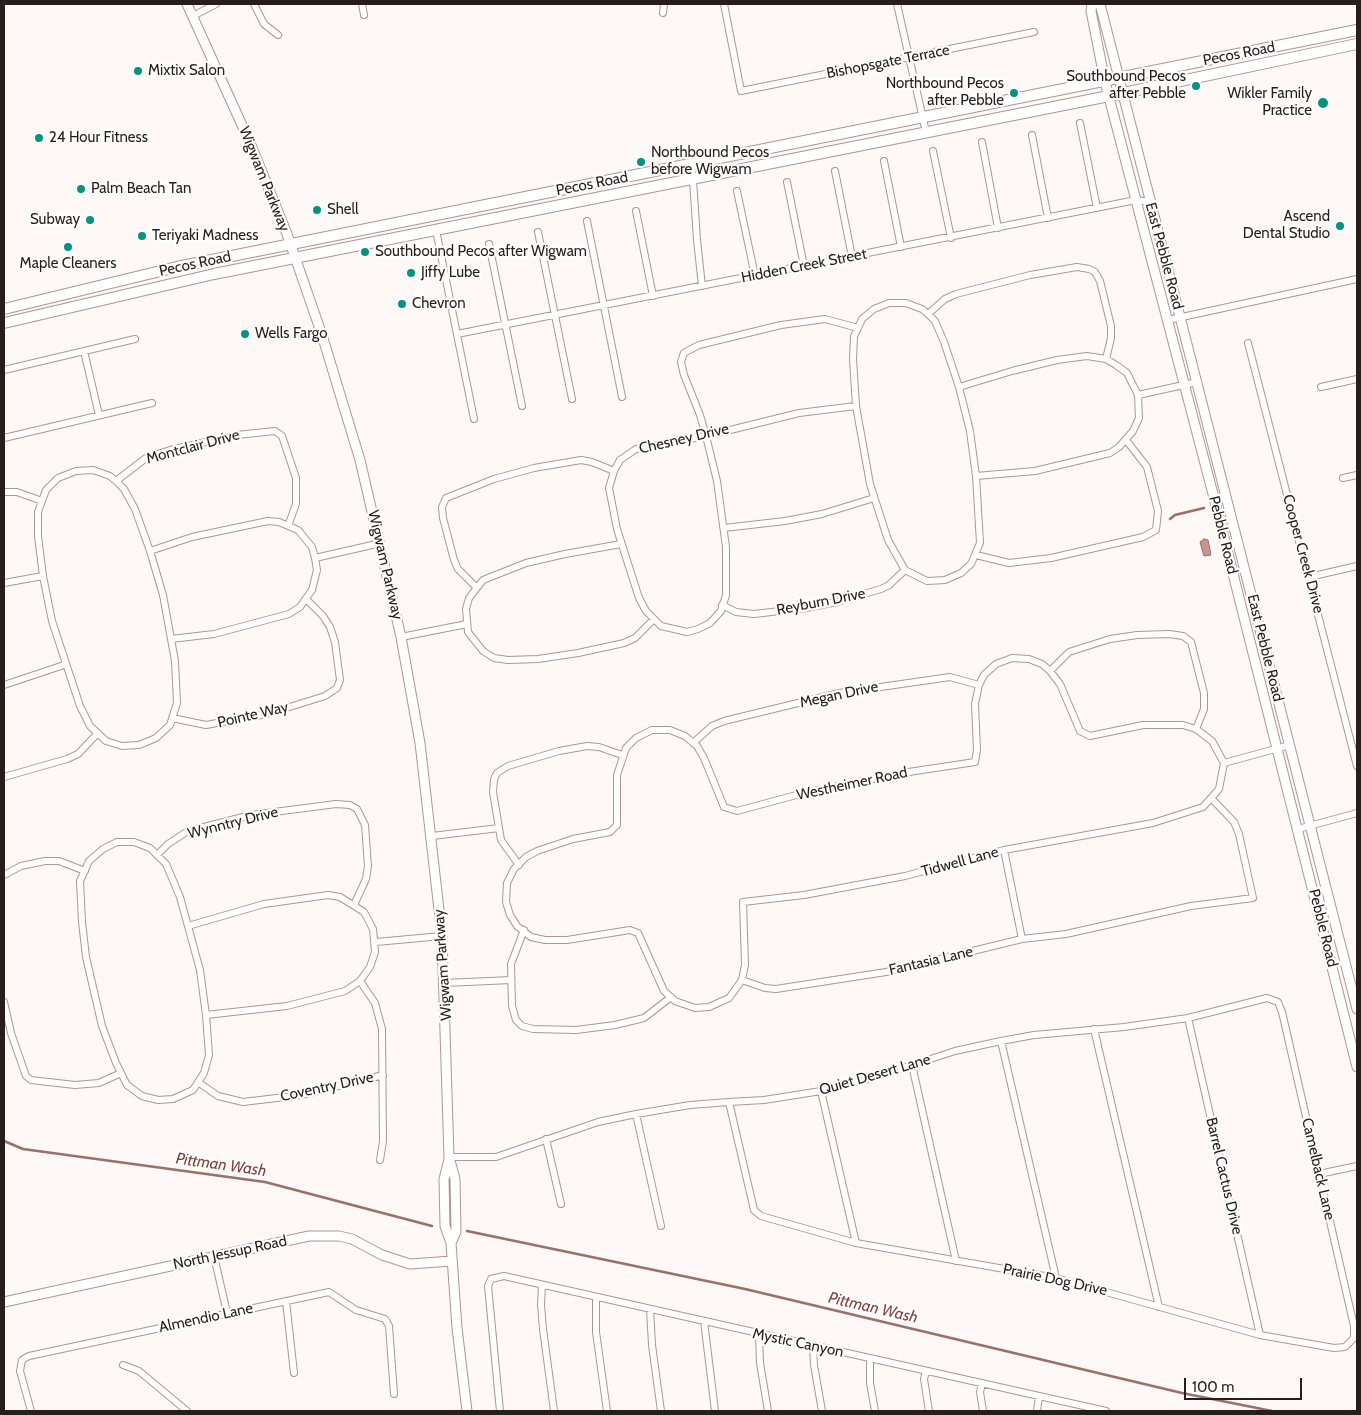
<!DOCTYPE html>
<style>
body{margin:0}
#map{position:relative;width:1361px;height:1415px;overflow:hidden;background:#fef8f7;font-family:Cabin,sans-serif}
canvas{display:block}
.frame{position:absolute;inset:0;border:5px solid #271d1b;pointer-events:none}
.scale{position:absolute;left:1184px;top:1378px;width:118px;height:22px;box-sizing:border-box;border:2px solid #271d1b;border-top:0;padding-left:6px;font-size:15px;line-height:18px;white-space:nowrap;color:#271d1b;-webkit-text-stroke:4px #fff;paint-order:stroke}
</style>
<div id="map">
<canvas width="1361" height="1415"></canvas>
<div class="frame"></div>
<div class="scale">100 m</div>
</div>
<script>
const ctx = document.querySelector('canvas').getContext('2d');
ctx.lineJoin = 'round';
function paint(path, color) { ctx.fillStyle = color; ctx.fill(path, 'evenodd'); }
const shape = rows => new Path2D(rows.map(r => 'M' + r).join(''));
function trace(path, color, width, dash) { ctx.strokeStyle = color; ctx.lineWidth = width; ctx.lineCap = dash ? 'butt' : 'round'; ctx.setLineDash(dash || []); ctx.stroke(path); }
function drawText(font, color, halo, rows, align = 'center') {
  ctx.font = font + ' Cabin,sans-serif'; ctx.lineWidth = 4.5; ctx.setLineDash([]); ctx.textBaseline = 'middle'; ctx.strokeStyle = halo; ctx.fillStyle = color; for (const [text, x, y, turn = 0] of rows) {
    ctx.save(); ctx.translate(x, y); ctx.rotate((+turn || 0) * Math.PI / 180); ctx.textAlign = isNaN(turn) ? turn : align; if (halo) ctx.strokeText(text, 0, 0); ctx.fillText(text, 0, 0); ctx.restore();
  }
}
const water = shape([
 [1204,539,1208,540,1211,555,1204,556,1200,542,1204,539]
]);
paint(water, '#cc9389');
trace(water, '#9a7068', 1);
trace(shape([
 [1170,519,1175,515,1204,508],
 [4,1141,23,1149,265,1182,432,1226],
 [467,1231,745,1289,1182,1393,1272,1411]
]), '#9a7068', 2.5);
const street = shape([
 [254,4,264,24,278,35],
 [362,4,364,15],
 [724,4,741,91,1034,32],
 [897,4,926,132],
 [663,13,664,4],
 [193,16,216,4],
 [1080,123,1097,208],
 [1032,135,1048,218],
 [982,142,998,228],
 [933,151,951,238],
 [884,161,901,247],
 [692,165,697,240,702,286],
 [835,171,852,257],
 [787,182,804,266],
 [737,191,755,276],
 [636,211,653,296],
 [587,221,622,397],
 [436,230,474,419],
 [538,232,572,399],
 [489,244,522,406],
 [1168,320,1357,279],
 [858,328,854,336,853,359,856,406,870,484,888,540,905,570,927,581,945,580,961,573,971,564,980,543,976,476,970,431,959,387,944,342,935,321,928,314],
 [457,334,1136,200,1150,202],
 [1248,343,1357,766],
 [84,351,99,415],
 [4,370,135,339],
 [959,387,1012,371,1057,360,1087,356,1106,359,1116,365,1127,373,1138,395,1139,418,1133,431,1119,447,1110,453,1035,471,976,476],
 [1321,387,1357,379],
 [1138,395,1197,382],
 [856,406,799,413,706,436,636,449,620,460,614,471,609,488,617,529,639,598,646,611,661,626,687,632,698,629,710,623,721,611,726,595,726,547,717,481,706,436,700,415,684,375,681,362,684,353,699,345,781,325,825,319,858,328,862,319,874,309,889,303,906,303,922,309,928,314,945,299,956,294,1030,275,1077,267,1089,269,1095,272,1100,281,1111,326,1111,338,1106,359],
 [4,438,152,403],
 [1343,478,1357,475],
 [4,492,17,492,42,501,46,490,58,478,76,471,93,470,110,476,116,481,146,458,170,450,237,435,275,431,282,436,296,478,296,504,288,526],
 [42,501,38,512,38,536,43,576,52,621,80,706,90,726,106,741,122,746,139,745,156,738,170,725,177,703,175,661,163,595,150,551,135,509,124,489,116,481],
 [724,528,785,521,822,514,874,498],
 [621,544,565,554,526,563,483,580,469,598,466,609,468,632,483,651,494,658,508,660,538,659,578,653,624,643,635,638,654,619],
 [150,551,192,537,268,521,279,522,298,530,312,547,315,558,317,570,312,590,300,607,289,614,214,634,171,639],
 [976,555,1009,563,1051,558,1143,537,1156,530,1158,511,1147,467,1126,440],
 [315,558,381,543],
 [1309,577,1357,566],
 [4,583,43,576],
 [476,587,458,569,454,560,443,518,442,507,446,498,494,479,534,468,581,460,592,462,614,471],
 [722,605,736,612,754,614,806,608,837,602,881,589,889,585,905,570],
 [401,637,467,624],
 [1012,658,1029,659,1042,664,1050,671,1060,684,1080,731,1090,736,1143,725,1183,725,1196,729,1212,741,1224,763,1219,789,1203,807,1153,823,1004,850,905,876,804,895,743,902,745,965,742,980,729,998,709,1007,695,1008,675,1001,664,991,638,933,630,930,567,940,545,940,531,937,517,926,510,915,506,902,507,883,514,869,526,857,537,851,573,839,610,832,617,825,617,775,626,748,636,738,652,730,670,730,685,736,697,746,704,758,724,807,737,811,800,794,902,773,975,762,977,750,975,704,979,685,984,675,996,664,1012,658],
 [1050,671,1069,652,1110,639,1137,635,1169,634,1183,636,1191,642,1204,693,1204,709,1196,729],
 [4,685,64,665],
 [172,718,206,725,267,714,325,696,337,688,340,680,335,642,330,627,323,616,306,599],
 [693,743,712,726,724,721,839,693,950,677,979,685],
 [1224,763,1290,745],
 [4,777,67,759,78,754,98,733],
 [1298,829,1357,813],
 [432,836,499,828],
 [117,842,134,842,150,848,166,864,180,897,200,970,206,1015,209,1055,204,1073,193,1090,173,1099,158,1100,142,1096,127,1085,116,1063,102,1026,86,957,82,922,80,881,89,861,103,849,117,842],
 [1004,850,1022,939],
 [157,855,168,844,188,831,251,815,336,804,350,805,357,809,365,825,368,866,366,879,354,905],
 [519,865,501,840,493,792,494,779,497,773,508,766,559,751,587,746,599,747,622,755],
 [4,875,21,866,45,861,59,861,85,871],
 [188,926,264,904,328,895,340,897,364,912,373,929,375,952,370,967,360,981,345,991,287,1006,206,1015],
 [524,930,511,964,512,1006,516,1020,522,1026,533,1029,576,1030,615,1025,644,1018,671,997],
 [376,942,442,936],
 [742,980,765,988,776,989,886,972,1022,939,1066,934,1191,906,1253,898,1239,834,1234,822,1212,799],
 [360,981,375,1003,382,1029,383,1141,380,1160],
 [445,983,511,980],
 [4,1002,11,1033,26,1076,31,1080,75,1085,99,1083,121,1073],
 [1188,1018,1260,1335],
 [1094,1029,1159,1307],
 [1001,1041,1056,1278],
 [912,1065,956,1261],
 [198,1082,218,1096,243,1102,302,1095,383,1075],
 [821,1091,856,1243],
 [636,1114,661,1226],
 [546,1139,561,1204],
 [449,1157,496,1157,598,1122,636,1114,690,1105,729,1102,764,1100,821,1091,872,1078,955,1051,1001,1041,1034,1035,1124,1027,1188,1018,1267,998,1278,1002,1282,1012,1354,1326,1354,1338,1345,1347,1334,1348,1260,1335,1056,1278,856,1243,761,1216,754,1210,729,1102],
 [1319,1174,1357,1166],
 [214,1256,227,1313],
 [542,1285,541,1305,543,1329,554,1411],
 [596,1297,596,1332,607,1411],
 [286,1301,294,1373],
 [650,1309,652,1345,661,1411],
 [704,1321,715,1411],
 [759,1334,760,1363,768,1411],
 [813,1346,814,1365,822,1411],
 [870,1358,870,1383,875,1411],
 [123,1365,139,1371,187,1411],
 [926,1371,924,1379,929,1411],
 [982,1383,980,1392,983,1411],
 [31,1411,20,1371,22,1360,29,1356,329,1292,356,1310,385,1319,389,1326,394,1394],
 [500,1411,488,1286,491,1279,504,1276,1106,1411],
 [1037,1411,1039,1396]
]);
const secondary = shape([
 [187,4,251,145,287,234,322,335,360,460,401,637,420,743,442,936,449,1157,455,1179,456,1232,451,1243],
 [1092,4,1091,11,1105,82,1213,494,1357,1067],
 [1100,4,1357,1009],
 [449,1159,444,1179,445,1226,451,1243,457,1328,467,1411],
 [4,1302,309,1236,339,1236,352,1239,382,1255,410,1264,452,1261]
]);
const primary = shape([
 [4,309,177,267,1357,30],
 [4,323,214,274,1109,96,1357,44]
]);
trace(street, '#b09590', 8);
trace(secondary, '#b09590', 11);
trace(primary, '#b09590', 12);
trace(street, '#fff', 6);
trace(secondary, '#fff', 9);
trace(primary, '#fff', 10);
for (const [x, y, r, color] of [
 [138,71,5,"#029482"],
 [1196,86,5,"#029482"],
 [1014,93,5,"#029482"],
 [1323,103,6,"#029482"],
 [39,138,5,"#029482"],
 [641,162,5,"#029482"],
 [81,189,5,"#029482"],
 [317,210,5,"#029482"],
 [90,220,5,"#029482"],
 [1340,226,5,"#029482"],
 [142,236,5,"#029482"],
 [68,247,5,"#029482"],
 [365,252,5,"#029482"],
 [411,273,5,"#029482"],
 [402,304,5,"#029482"],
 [245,334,5,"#029482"]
]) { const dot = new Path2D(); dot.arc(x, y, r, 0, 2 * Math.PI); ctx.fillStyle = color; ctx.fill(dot); trace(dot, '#fff', 2); }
drawText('15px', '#271d1b', '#fff', [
 ["Pecos Road",1239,54,-11],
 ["Bishopsgate Terrace",888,62,-11],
 ["Wigwam Parkway",264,179,68],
 ["Pecos Road",592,184,-11],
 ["East Pebble Road",1164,256,75],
 ["Pecos Road",195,264,-12],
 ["Hidden Creek Street",804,266,-11],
 ["Chesney Drive",684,439,-13],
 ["Montclair Drive",193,447,-15],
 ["Pebble Road",1223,535,76],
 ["Cooper Creek Drive",1303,554,75],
 ["Wigwam Parkway",385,565,77],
 ["Reyburn Drive",821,602,-11],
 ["East Pebble Road",1265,648,76],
 ["Megan Drive",839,695,-12],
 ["Pointe Way",253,715,-13],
 ["Westheimer Road",852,784,-12],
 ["Wynntry Drive",233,823,-14],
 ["Tidwell Lane",960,862,-15],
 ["Pebble Road",1323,928,76],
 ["Fantasia Lane",931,961,-13],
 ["Wigwam Parkway",443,965,-94],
 ["Quiet Desert Lane",875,1075,-16],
 ["Coventry Drive",327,1087,-12],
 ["Camelback Lane",1318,1169,77],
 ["Barrel Cactus Drive",1224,1176,77],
 ["North Jessup Road",230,1253,-12],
 ["Prairie Dog Drive",1055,1280,12],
 ["Almendio Lane",206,1318,-12],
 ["Mystic Canyon",798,1343,12]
]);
drawText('15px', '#271d1b', '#fff', [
 ["Mixtix Salon",148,71],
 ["Southbound Pecos",1186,77,"right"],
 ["after Pebble",1186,94,"right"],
 ["Northbound Pecos",1004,84,"right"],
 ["after Pebble",1004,101,"right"],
 ["Wikler Family",1312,94,"right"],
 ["Practice",1312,111,"right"],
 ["24 Hour Fitness",49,138],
 ["Northbound Pecos",651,153],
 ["before Wigwam",651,170],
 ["Palm Beach Tan",91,189],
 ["Shell",327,210],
 ["Ascend",1330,217,"right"],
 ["Dental Studio",1330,234,"right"],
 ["Subway",80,220,"right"],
 ["Teriyaki Madness",152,236],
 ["Southbound Pecos after Wigwam",375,252],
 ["Maple Cleaners",68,264,"center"],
 ["Jiffy Lube",421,273],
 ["Chevron",412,304],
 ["Wells Fargo",255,334]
], 'left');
drawText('italic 16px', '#863f34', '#fff', [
 ["Pittman Wash",221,1165,8],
 ["Pittman Wash",873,1308,13]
]);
</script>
